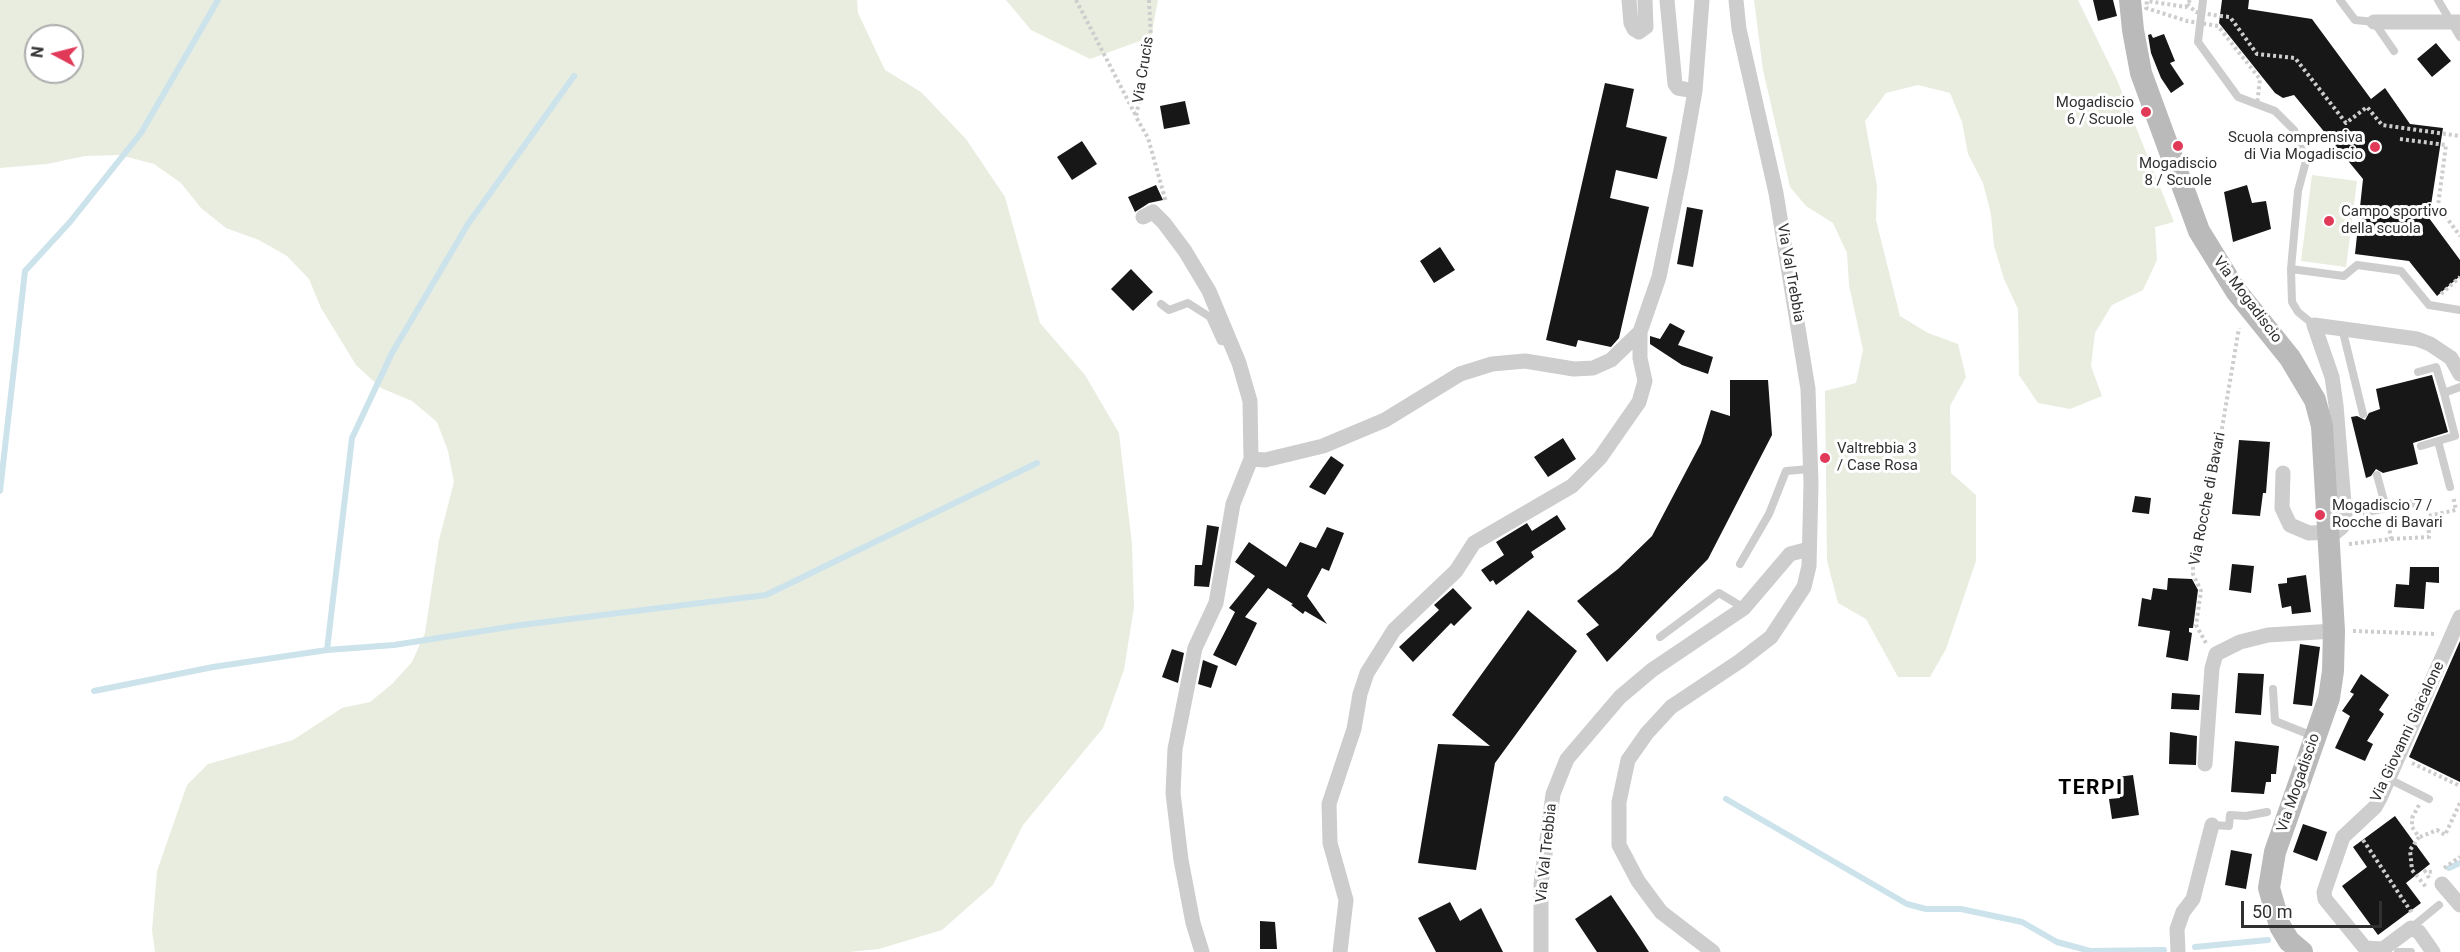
<!DOCTYPE html>
<style>
body{margin:0}
#map{position:relative;width:2460px;height:952px;overflow:hidden;background:#fff;font-family:Roboto,sans-serif}
canvas{display:block}
.north{position:absolute;left:24px;top:24px;width:60px;height:60px;box-sizing:border-box;background:#fff;border:2px solid #acacac;border-radius:50%;rotate:277deg;font-size:16px;font-weight:700;line-height:24px;text-align:center;color:#303030}
.north::after{content:'';display:block;margin:auto;width:21px;height:27px;background:#e13958;clip-path:polygon(50% 0,100% 100%,50% 72%,0 100%)}
.scale{position:absolute;left:2241px;top:901px;width:141px;height:27px;box-sizing:border-box;border:3px solid #303030;border-top:0;padding-left:8px;font-size:18px;line-height:21px;white-space:nowrap;color:#303030;-webkit-text-stroke:4px #fff;paint-order:stroke}
</style>
<div id="map">
<canvas width="2460" height="952"></canvas>
<div class="north">N</div>
<div class="scale">50 m</div>
</div>
<script>
const ctx = document.querySelector('canvas').getContext('2d');
ctx.lineJoin = 'round';
function paint(path, color) { ctx.fillStyle = color; ctx.fill(path, 'evenodd'); }
const shape = rows => new Path2D(rows.map(r => 'M' + r).join(''));
function trace(path, color, width, dash) { ctx.strokeStyle = color; ctx.lineWidth = width; ctx.lineCap = dash ? 'butt' : 'round'; ctx.setLineDash(dash || []); ctx.stroke(path); }
function drawText(font, color, halo, rows, align = 'center') {
  ctx.font = font + ' Roboto,sans-serif'; ctx.lineWidth = 6; ctx.setLineDash([]); ctx.textBaseline = 'middle'; ctx.strokeStyle = halo; ctx.fillStyle = color; for (const [text, x, y, turn = 0] of rows) {
    ctx.save(); ctx.translate(x, y); ctx.rotate((+turn || 0) * Math.PI / 180); ctx.textAlign = isNaN(turn) ? turn : align; if (halo) ctx.strokeText(text, 0, 0); ctx.fillText(text, 0, 0); ctx.restore();
  }
}
paint(shape([
 [0,0,857,0,858,13,885,70,921,92,966,139,1005,197,1040,323,1085,375,1119,433,1132,544,1134,607,1124,670,1103,728,1023,825,993,885,942,930,879,949,849,952,155,952,152,930,157,871,187,785,208,764,293,740,342,708,370,702,392,684,412,662,425,633,439,540,454,482,448,451,437,422,412,401,381,388,356,365,321,308,309,279,287,256,259,240,226,228,201,208,181,183,154,164,120,155,85,156,47,164,0,168],
 [36,36,72,36,72,72,36,72],
 [1006,0,1158,0,1151,37,1090,59,1031,30],
 [1754,0,2078,0,2117,80,2174,222,2155,227,2157,260,2143,290,2112,305,2095,333,2091,366,2102,396,2070,409,2038,403,2019,375,2018,309,2004,279,1994,246,1991,214,1983,183,1968,154,1962,122,1950,93,1918,85,1886,93,1865,121,1877,186,1876,220,1900,316,1928,333,1958,344,1966,377,1950,406,1951,473,1976,495,1976,561,1946,649,1930,677,1898,677,1866,619,1838,603,1827,561,1825,391,1856,383,1863,350,1849,285,1847,253,1833,223,1806,206,1790,187,1763,70],
 [2312,175,2357,181,2346,267,2301,261]
]), '#e8eddf');
trace(shape([
 [0,491,25,271,70,222,141,133,218,0],
 [327,650,352,438,392,353,468,224,574,76],
 [94,691,213,667,327,650,394,645,521,625,766,595,1037,463],
 [1726,799,1907,904,1926,909,1961,909,2022,922,2057,942,2090,951,2164,950],
 [2449,868,2460,863],
 [2195,947,2268,940]
]), '#cce3ec', 6);
paint(shape([
 [2093,0,2113,0,2117,16,2098,21],
 [2222,0,2249,0,2248,9,2312,19,2371,99,2385,88,2410,124,2443,128,2429,218,2460,260,2460,276,2437,296,2409,261,2355,254,2363,179,2294,95,2283,98,2275,93,2219,23],
 [2151,34,2153,38,2164,34,2175,61,2170,63,2184,84,2171,93,2161,78,2151,53,2148,35],
 [2436,43,2451,61,2432,77,2417,59],
 [1605,83,1634,89,1626,127,1667,137,1657,179,1616,170,1610,198,1649,207,1619,338,1611,347,1578,340,1576,347,1546,340],
 [1185,101,1190,124,1164,129,1160,106],
 [1082,141,1097,164,1072,180,1057,157],
 [1156,185,1163,200,1149,203,1135,212,1128,197],
 [2247,185,2252,203,2266,201,2271,229,2233,242,2224,192],
 [1687,207,1703,210,1693,267,1677,264],
 [1440,247,1455,270,1434,283,1420,261],
 [1131,269,1153,292,1133,311,1111,289],
 [1670,323,1685,331,1678,345,1713,357,1708,374,1682,365,1650,344,1650,336,1660,339],
 [2432,375,2448,432,2413,443,2418,464,2383,473,2376,469,2371,476,2366,478,2351,417,2357,416,2365,420,2369,413,2380,409,2376,389],
 [1730,380,1768,380,1772,435,1708,559,1607,662,1586,634,1599,625,1577,601,1618,569,1652,536,1701,443,1711,410,1730,416],
 [1563,438,1576,459,1548,477,1534,457],
 [2239,440,2270,442,2266,493,2263,493,2260,516,2232,514],
 [1331,456,1344,465,1325,495,1309,487],
 [2135,496,2151,498,2149,514,2132,512],
 [1557,515,1566,529,1531,552,1534,557,1496,585,1493,580,1490,582,1481,570,1504,555,1496,542,1527,523,1532,531],
 [1207,525,1219,527,1209,587,1194,586,1195,565,1202,565],
 [1327,527,1344,533,1329,571,1322,568,1307,596,1327,624,1305,611,1303,614,1291,605,1293,604,1268,588,1245,617,1257,623,1236,666,1213,655,1235,612,1229,608,1255,576,1235,562,1249,542,1286,567,1300,542,1316,548],
 [2232,564,2254,566,2251,593,2229,590],
 [2410,567,2439,567,2439,583,2426,582,2424,609,2394,607,2396,584,2409,585],
 [2306,575,2311,612,2292,614,2291,606,2282,608,2278,584,2287,583,2287,578],
 [2168,578,2192,579,2198,590,2193,628,2189,628,2189,632,2192,633,2188,661,2166,657,2170,631,2138,626,2142,598,2151,600,2153,588,2167,590],
 [1453,588,1472,608,1454,626,1451,623,1413,662,1399,647,1439,610,1434,605],
 [1528,610,1577,651,1495,763,1476,870,1418,863,1438,744,1490,746,1452,715],
 [2460,641,2460,782,2409,757],
 [2300,644,2320,647,2312,706,2293,704],
 [1172,649,1184,653,1178,683,1162,677],
 [1203,660,1218,666,1211,688,1198,684],
 [2238,673,2264,674,2261,715,2235,713],
 [2361,674,2389,695,2379,710,2384,714,2367,741,2373,744,2365,761,2335,748,2350,716,2342,711,2354,694,2350,692],
 [2172,693,2200,695,2199,710,2171,709],
 [2170,732,2197,736,2196,765,2169,764],
 [2235,741,2279,746,2276,774,2271,774,2271,782,2266,782,2264,794,2231,792],
 [2133,775,2139,815,2112,819,2109,799,2120,798,2117,777],
 [2395,816,2430,864,2406,883,2421,903,2378,935,2342,886,2367,867,2353,847],
 [2303,824,2327,832,2317,861,2293,852],
 [2231,850,2252,854,2246,889,2225,885],
 [1611,895,1640,938,1649,952,1597,952,1575,919],
 [1450,902,1460,921,1481,908,1503,952,1436,952,1418,918],
 [1260,921,1275,922,1277,949,1260,949]
]), '#171717');
trace(shape([
 [1076,0,1136,116],
 [1149,0,1151,37,1136,117,1148,138,1166,202],
 [2220,16,2230,17,2257,54,2295,58,2346,123,2367,107,2382,125,2460,136],
 [2400,139,2446,145,2438,206,2460,236],
 [2441,294,2460,277],
 [2391,539,2429,537,2428,516,2456,510,2453,496],
 [2349,544,2391,539,2388,521],
 [2353,631,2435,634],
 [2206,643,2196,625,2201,591,2193,574,2193,556,2219,446,2239,328],
 [2412,763,2460,786],
 [2419,805,2412,818,2412,827,2419,837,2410,850,2412,870,2426,887],
 [2420,837,2437,830,2445,835,2460,803],
 [2363,840,2412,913],
 [2444,868,2460,857],
 [2429,878,2425,871,2432,872]
]), '#cdcdcd', 4, [3, 3]);
trace(shape([
 [2203,0,2198,42,2238,97,2275,111,2294,130,2306,161,2298,191,2291,269,2292,302,2298,312,2314,325],
 [2340,0,2355,20,2374,22,2394,51],
 [2438,0,2460,37],
 [2291,269,2344,276,2357,265,2401,271,2429,305,2460,310],
 [1161,304,1169,310,1188,303,1210,317,1221,341,1230,342],
 [2342,328,2363,414],
 [2418,372,2436,367,2444,393],
 [2421,446,2438,441],
 [2377,475,2386,508],
 [2450,487,2438,441,2455,436,2444,393,2460,387],
 [2366,512,2415,503],
 [1740,564,1769,514,1786,471,1810,469],
 [1660,637,1719,593,1744,608],
 [2273,689,2275,721,2313,736],
 [2389,779,2429,799],
 [2212,825,2229,826,2230,815,2246,816,2267,812],
 [2411,928,2439,905],
 [2398,952,2411,952]
]), '#cdcdcd', 8);
trace(shape([
 [1629,0,1631,23,1634,29,1639,32,1646,27,1645,0],
 [1667,0,1675,84,1678,88,1695,91],
 [2374,22,2460,22],
 [1143,217,1153,212,1164,223,1185,251,1209,291,1239,363,1250,401,1251,459],
 [2283,473,2282,508,2290,525,2309,533,2336,532,2342,527,2345,515,2336,405,2332,377,2314,325,2417,339,2430,344,2451,358,2460,374],
 [2205,764,2212,668,2216,654,2240,642,2268,635,2334,631],
 [2442,884,2460,905],
 [1202,952,1193,923,1181,860,1173,793,1175,749,1195,648,1216,603,1233,504,1251,459,1265,460,1323,446,1385,420,1460,374,1492,364,1525,361,1574,369,1593,368,1611,360,1640,332],
 [1340,952,1346,900,1330,843,1329,804,1354,729,1360,694,1367,673,1394,630,1456,571,1474,543,1572,486,1600,458,1639,402,1645,381,1640,358,1640,332,1659,277,1681,170,1695,91,1702,0],
 [1541,952,1541,884,1553,794,1567,759,1620,697,1652,670,1744,608,1790,554,1809,549],
 [1713,952,1661,912,1638,881,1619,845,1619,802,1628,760,1647,733,1671,707,1740,661,1771,637,1804,587,1809,566,1811,484,1808,389,1776,193,1739,29,1736,0],
 [2178,952,2177,929,2183,912,2193,899,2212,825],
 [2433,952,2419,932,2411,928,2383,949,2365,948,2325,899,2324,892,2343,837,2375,807,2380,798,2460,617]
]), '#cdcdcd', 15);
trace(shape([
 [2130,0,2133,30,2141,73,2199,231,2236,291,2290,358,2315,400,2322,426,2334,631,2333,671,2329,698,2275,852,2269,888,2280,926,2289,941,2302,952]
]), '#bababa', 22);
trace(shape([
 [2190,0,2186,7,2147,1,2146,8,2187,21,2218,26,2260,79,2257,105],
 [2187,4,2196,12,2220,16]
]), '#cdcdcd', 4, [3, 3]);
for (const [x, y, r, color] of [
 [2146,112,6,"#e13958"],
 [2178,146,6,"#e13958"],
 [2375,147,6,"#e13958"],
 [2329,221,6,"#e13958"],
 [1825,458,6,"#e13958"],
 [2320,515,6,"#e13958"]
]) { const dot = new Path2D(); dot.arc(x, y, r, 0, 2 * Math.PI); ctx.fillStyle = color; ctx.fill(dot); trace(dot, '#fff', 2); }
drawText('15px', '#303030', '#fff', [
 ["Via Crucis",1144,70,-81],
 ["Via Val Trebbia",1790,273,80],
 ["Via Mogadiscio",2247,300,53],
 ["Via Rocche di Bavari",2208,499,-79],
 ["Via Giovanni Giacalone",2408,732,-65],
 ["Via Mogadiscio",2299,783,-71],
 ["Via Val Trebbia",1547,853,-84]
]);
drawText('15px', '#303030', '#fff', [
 ["Mogadiscio",2134,103,"right"],
 ["6 / Scuole",2134,120,"right"],
 ["Scuola comprensiva",2363,138,"right"],
 ["di Via Mogadiscio",2363,155,"right"],
 ["Mogadiscio",2178,164,"center"],
 ["8 / Scuole",2178,181,"center"],
 ["Campo sportivo",2341,212],
 ["della scuola",2341,229],
 ["Valtrebbia 3",1837,449],
 ["/ Case Rosa",1837,466],
 ["Mogadiscio 7 /",2332,506],
 ["Rocche di Bavari",2332,523]
], 'left');
ctx.letterSpacing = '1.5px';
drawText('bold 21px', '#000', '#fff', [
 ["TERPI",2091,789]
]);
ctx.letterSpacing = '0px';
</script>
